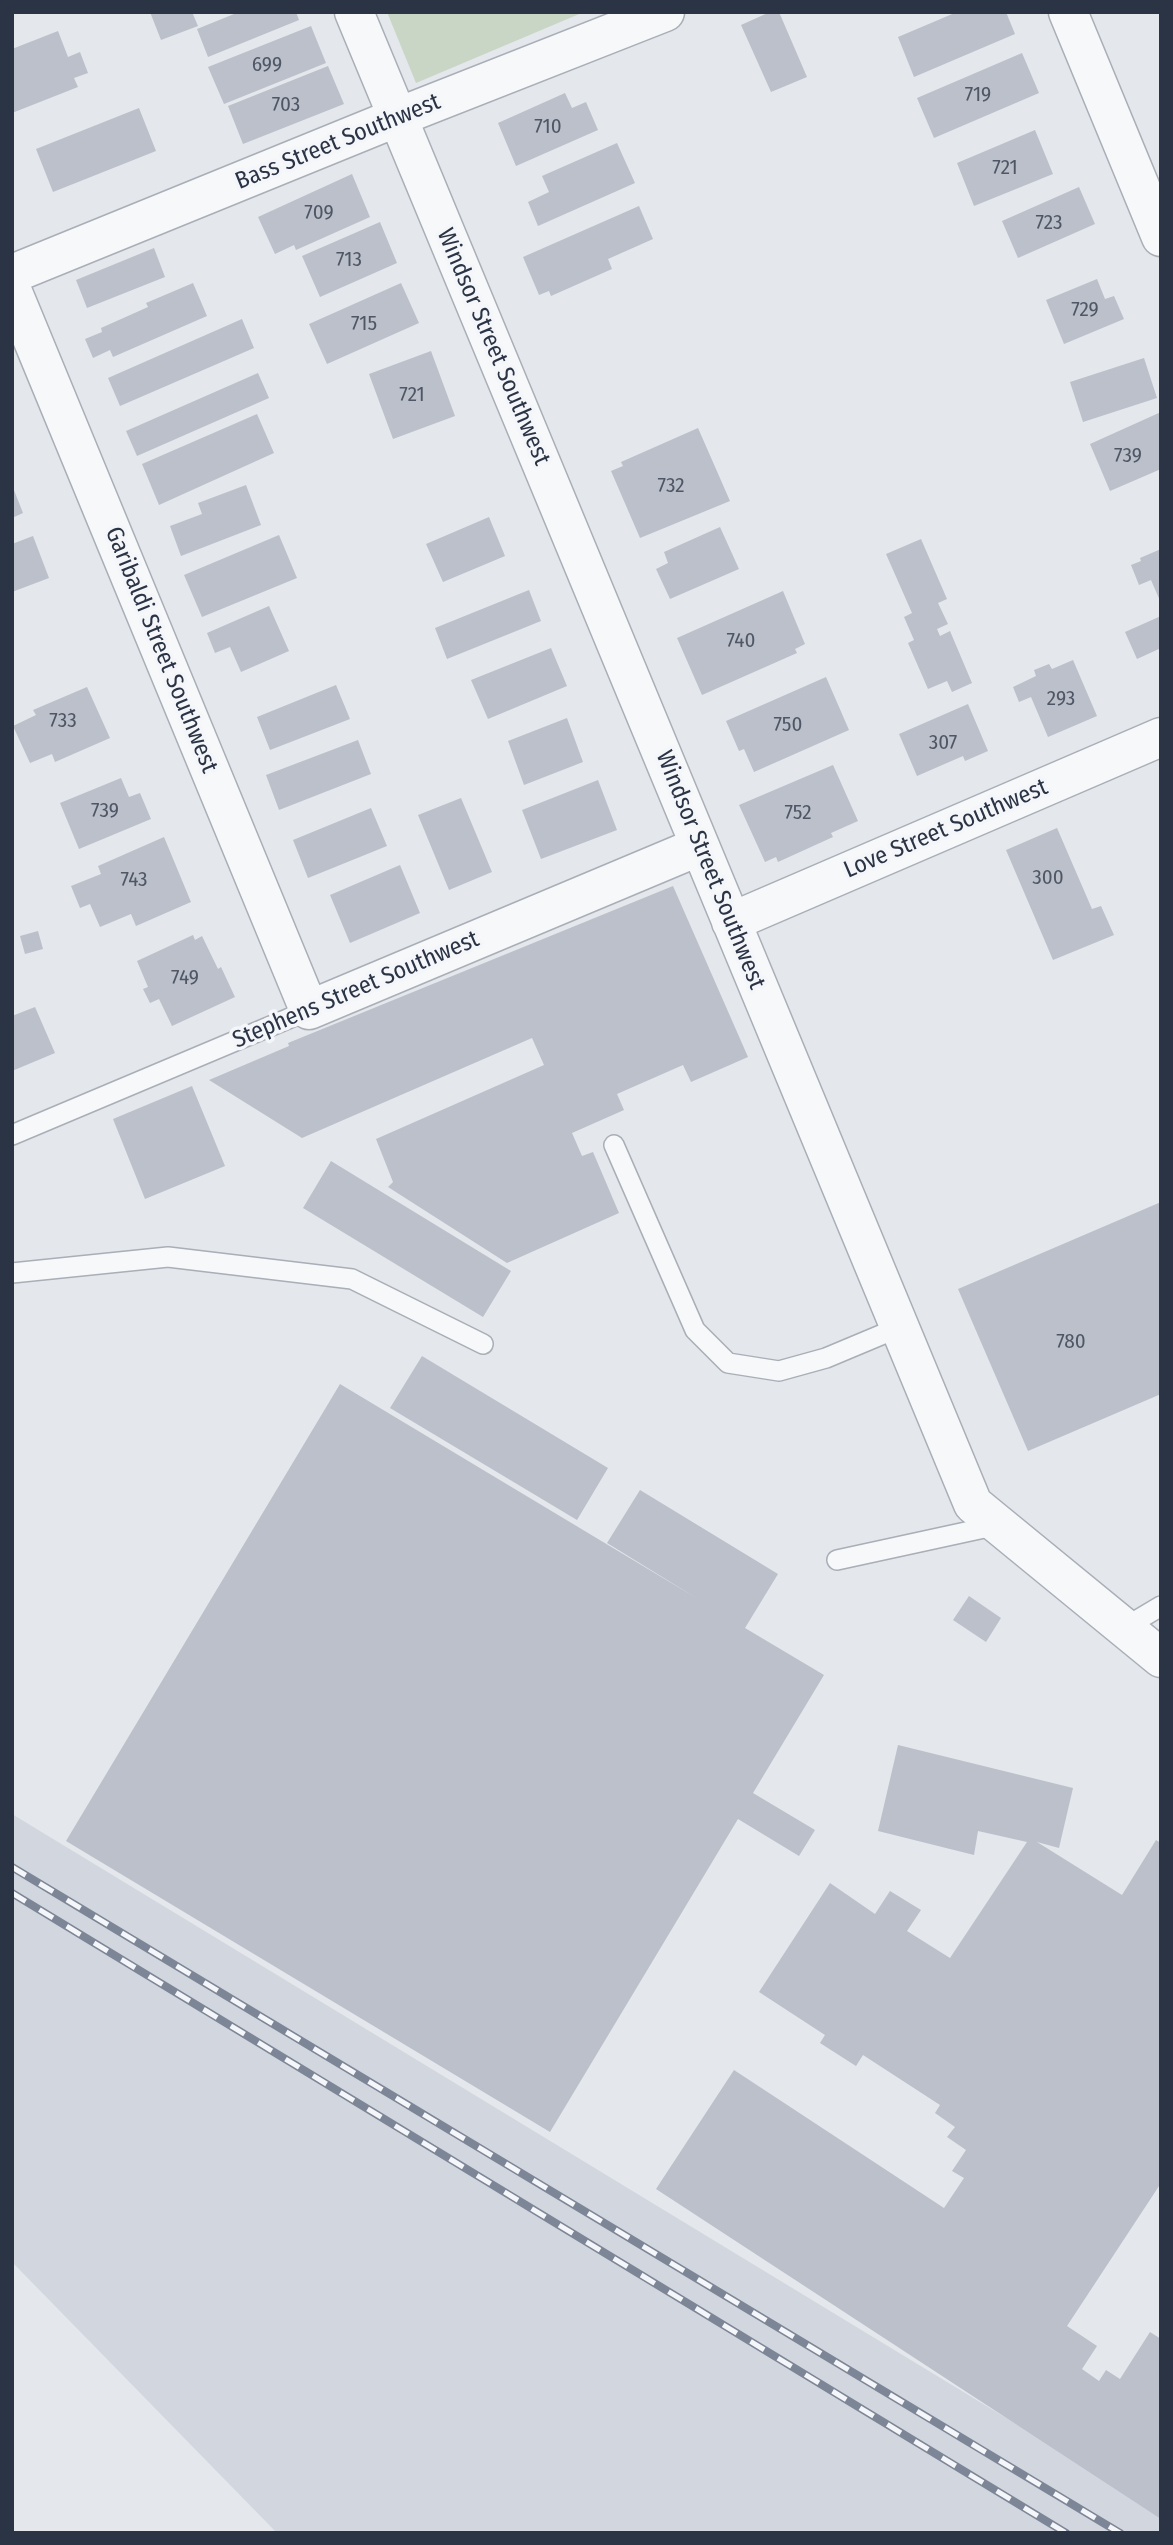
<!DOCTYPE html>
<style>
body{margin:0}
#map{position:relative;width:1173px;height:2545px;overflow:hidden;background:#e4e7ec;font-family:"Fira Sans Condensed",sans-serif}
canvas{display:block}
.frame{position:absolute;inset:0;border:14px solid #2b3445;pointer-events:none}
</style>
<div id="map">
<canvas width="1173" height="2545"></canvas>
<div class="frame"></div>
</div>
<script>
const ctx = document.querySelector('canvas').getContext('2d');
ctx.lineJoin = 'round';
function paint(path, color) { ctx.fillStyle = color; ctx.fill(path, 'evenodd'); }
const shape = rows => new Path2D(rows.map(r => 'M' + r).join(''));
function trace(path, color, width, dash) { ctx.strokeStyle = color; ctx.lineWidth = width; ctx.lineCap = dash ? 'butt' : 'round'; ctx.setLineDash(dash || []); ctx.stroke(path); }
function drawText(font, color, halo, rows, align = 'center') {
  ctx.font = font + ' "Fira Sans Condensed",sans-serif'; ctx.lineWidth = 7; ctx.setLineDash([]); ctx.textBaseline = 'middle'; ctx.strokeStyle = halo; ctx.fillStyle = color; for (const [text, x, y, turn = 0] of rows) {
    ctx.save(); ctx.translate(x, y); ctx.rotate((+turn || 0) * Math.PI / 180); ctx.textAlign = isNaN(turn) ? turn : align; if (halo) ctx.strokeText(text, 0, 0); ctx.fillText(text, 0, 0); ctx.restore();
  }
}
paint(shape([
 [12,1814,1161,2512,1161,2533,277,2533,12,2262]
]), '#d2d6de');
paint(shape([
 [387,12,584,12,416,83]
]), '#c9d6c5');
paint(shape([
 [150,12,192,12,198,26,161,40],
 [239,12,296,12,299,20,208,57,197,29],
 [770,12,779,12,807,77,771,92,741,25],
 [957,12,1006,12,1015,34,914,77,898,37],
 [311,26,326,63,224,104,208,67],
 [58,31,68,57,80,52,88,73,74,78,78,87,12,113,12,49],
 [1022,53,1039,93,934,138,917,98],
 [328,66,344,104,243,144,228,106],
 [565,93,572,108,586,102,598,130,516,166,498,123],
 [139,108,156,151,53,192,36,149],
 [1035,130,1053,174,974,206,957,163],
 [617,143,635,183,538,226,528,202,549,192,542,176],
 [352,174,370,217,296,250,294,245,275,254,258,217],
 [1079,187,1095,224,1018,258,1002,221],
 [639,206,653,239,608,259,612,269,551,296,549,291,539,295,523,257],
 [380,222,397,263,320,297,302,256],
 [154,248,165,277,87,308,76,280],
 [1097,279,1105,299,1114,296,1124,319,1064,344,1046,300],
 [193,283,207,316,113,357,110,350,93,358,85,339,102,332,101,328,148,307,146,303],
 [401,283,419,323,327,364,309,324],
 [242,319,254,348,120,406,108,378],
 [431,351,455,416,393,439,369,374],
 [1144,358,1157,398,1083,422,1070,382],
 [258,373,269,398,137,456,126,431],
 [1161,412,1161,469,1110,491,1090,444],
 [257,414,274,453,159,505,142,464],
 [698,428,730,501,640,538,611,471,623,466,621,462],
 [12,485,23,513,12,518],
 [246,485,261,525,181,556,170,526,202,514,198,503],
 [489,517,505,556,443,582,426,544],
 [720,527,739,569,670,599,656,569,668,563,664,552],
 [279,535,297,578,202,617,184,575],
 [33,536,49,578,12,592,12,544],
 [921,539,947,599,938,603,948,624,937,629,940,636,950,631,972,683,952,692,947,681,928,689,908,643,914,640,904,617,912,613,886,554],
 [1161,549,1161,603,1151,580,1139,585,1131,565,1141,561,1140,558],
 [529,590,541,621,447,659,435,628],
 [783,591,805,644,795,649,797,653,702,695,677,638],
 [269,606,289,651,241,672,230,647,215,653,207,633],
 [1161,616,1161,648,1137,659,1125,632],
 [551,648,567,686,488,719,471,680],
 [1073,660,1097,716,1048,737,1031,697,1019,702,1013,687,1036,676,1034,670,1049,664,1052,669],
 [826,677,849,730,754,772,744,749,739,751,726,721],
 [336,685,350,719,270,750,257,717],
 [87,687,110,738,55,762,52,754,30,763,13,726,36,715,33,710],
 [968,704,988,751,965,761,963,756,917,776,899,734],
 [567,718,583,762,524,785,508,741],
 [358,740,371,774,279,810,266,775],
 [833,765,858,821,831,833,833,837,778,862,776,857,765,862,739,805],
 [121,778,129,797,140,793,151,819,79,849,60,803],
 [598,780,617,830,541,859,522,810],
 [461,798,492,872,449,890,418,815],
 [371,808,387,846,308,878,293,840],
 [1057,828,1092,909,1101,906,1114,935,1053,960,1006,850],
 [164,837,191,902,136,926,131,914,100,927,90,904,80,908,71,886,101,874,98,866],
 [400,865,420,913,350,943,330,895],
 [673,886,748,1057,691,1082,683,1065,617,1094,624,1110,572,1133,582,1156,593,1152,619,1213,507,1263,388,1187,393,1182,376,1139,544,1065,532,1038,302,1138,209,1080,289,1046,288,1043],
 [38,931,43,949,25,954,20,936],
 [193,935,195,940,202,936,218,969,221,967,235,997,172,1026,159,999,150,1003,143,989,148,987,137,961],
 [35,1007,55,1053,12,1071,12,1016],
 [192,1086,225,1166,145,1199,113,1119],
 [331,1161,511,1271,483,1317,303,1208],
 [1161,1202,1161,1394,1028,1451,958,1289],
 [422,1356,608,1468,577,1520,390,1408],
 [340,1384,698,1599,607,1543,640,1490,778,1574,745,1628,824,1675,753,1793,815,1830,799,1856,738,1819,550,2132,66,1841],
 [969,1596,1001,1618,986,1642,953,1620],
 [898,1745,1073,1788,1059,1848,1037,1842,1122,1895,1156,1840,1161,1843,1161,2183,1067,2326,1097,2346,1082,2369,1099,2381,1106,2370,1120,2379,1150,2332,1161,2339,1161,2519,656,2189,734,2070,944,2208,964,2178,952,2171,966,2150,947,2137,955,2127,935,2113,940,2105,863,2055,856,2066,820,2043,825,2035,759,1992,830,1883,875,1914,890,1891,921,1910,907,1931,950,1958,1027,1842,978,1831,974,1855,878,1831]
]), '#bbc0ca');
const lane = shape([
 [12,1135,309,1010],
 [614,1145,695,1330,728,1363,779,1371,826,1358,900,1327],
 [12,1273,168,1257,352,1279,483,1344],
 [837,1560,998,1525],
 [1124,1628,1161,1606]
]);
const street = shape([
 [354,12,973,1504,1161,1658],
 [1068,12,1161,237],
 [12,274,398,117,665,12],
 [12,290,309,1010,700,846],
 [731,922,1161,737]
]);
trace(lane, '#a9aeb7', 22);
trace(street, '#a9aeb7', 41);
trace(lane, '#f7f8fa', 19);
trace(street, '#f7f8fa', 38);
const rail = shape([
 [12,1867,1120,2533],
 [12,1893,1066,2533]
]);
trace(rail, '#7d8696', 8);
trace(rail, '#f4f6f9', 5, [16]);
drawText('21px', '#4f5766', null, [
 ["699",267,65],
 ["719",978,95],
 ["703",286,105],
 ["710",548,127],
 ["721",1005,168],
 ["709",319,213],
 ["723",1049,223],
 ["713",349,260],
 ["729",1085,310],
 ["715",364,324],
 ["721",412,395],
 ["739",1128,456],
 ["732",671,486],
 ["740",741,641],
 ["293",1061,699],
 ["733",63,721],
 ["750",788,725],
 ["307",943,743],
 ["739",105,811],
 ["752",798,813],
 ["300",1048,878],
 ["743",134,880],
 ["749",185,978],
 ["780",1071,1342]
]);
drawText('24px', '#2b3445', '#f4f6f9', [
 ["Bass Street Southwest",338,142,-22],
 ["Windsor Street Southwest",493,347,67],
 ["Garibaldi Street Southwest",161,650,68],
 ["Love Street Southwest",946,829,-23],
 ["Windsor Street Southwest",710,870,68],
 ["Stephens Street Southwest",356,990,-23]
]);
</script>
